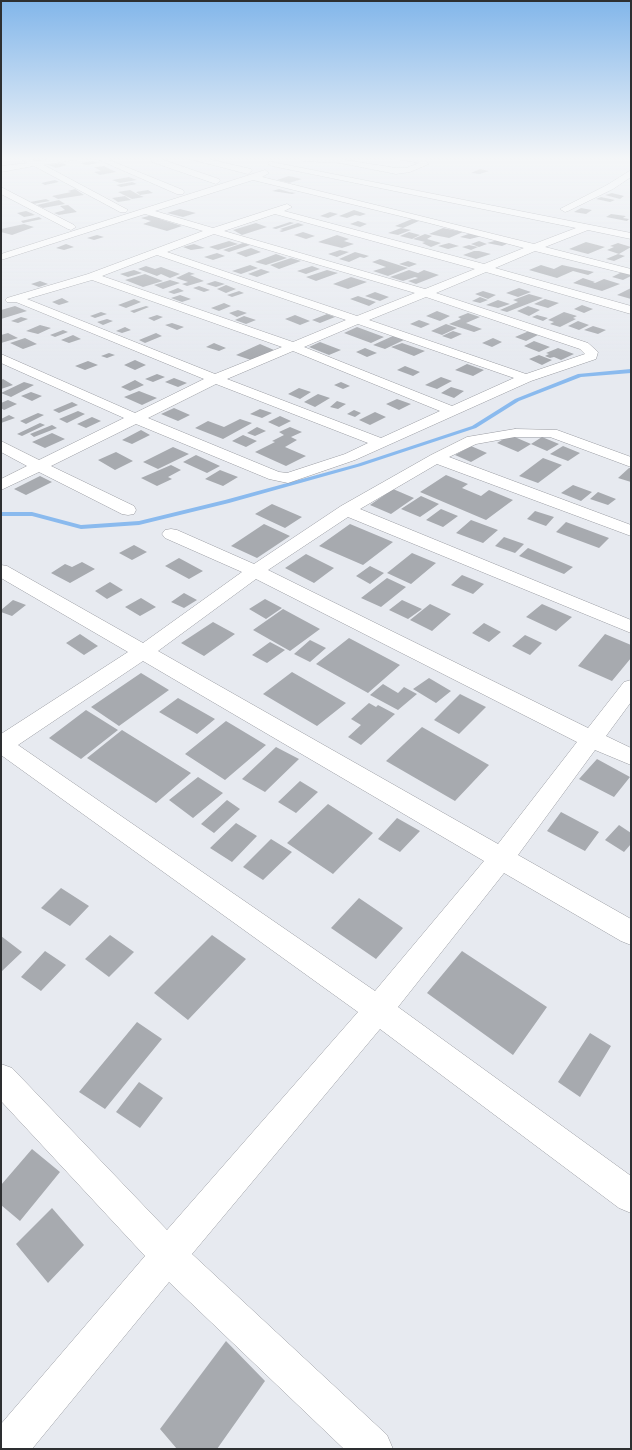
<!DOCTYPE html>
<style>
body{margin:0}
#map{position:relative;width:632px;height:1450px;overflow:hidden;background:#e7eaf0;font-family:"Sofia Sans Condensed",sans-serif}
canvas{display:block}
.frame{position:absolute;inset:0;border:2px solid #2d2f31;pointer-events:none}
</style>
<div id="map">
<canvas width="632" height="1450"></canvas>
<div class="frame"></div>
</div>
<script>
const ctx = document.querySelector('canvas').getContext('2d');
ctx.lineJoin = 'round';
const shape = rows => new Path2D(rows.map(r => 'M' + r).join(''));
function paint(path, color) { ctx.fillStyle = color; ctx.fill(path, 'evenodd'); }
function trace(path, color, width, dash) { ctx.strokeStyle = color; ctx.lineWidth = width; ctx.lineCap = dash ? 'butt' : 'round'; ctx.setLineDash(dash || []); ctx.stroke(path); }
paint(shape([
 [631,369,631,373,581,377,519,401,476,428,361,466,229,503,139,525,81,529,32,516,1,516,1,512,32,512,81,525,139,521,225,500,357,464,472,426,515,399,578,374,631,369]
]), '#8abaee');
paint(shape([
 [93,161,99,163,86,165,81,163],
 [61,163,67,165,56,168,49,165],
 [104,166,116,172,100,175,94,172,101,171,94,167],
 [480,169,489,171,480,174,471,173],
 [289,176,302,179,289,183,277,180],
 [129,177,137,180,120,183,112,180],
 [55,180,59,182,45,185,41,183],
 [132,182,137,184,121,187,116,185],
 [75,189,84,195,58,199,52,196,71,192,68,191],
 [279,189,289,192,296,193,292,194,272,191],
 [130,190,139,195,144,197,132,199,118,192],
 [148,190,153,193,140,195,136,192],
 [612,193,624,196,620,199,605,195],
 [125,196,131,200,118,202,112,198],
 [601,197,615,200,610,202,596,199],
 [46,199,50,201,33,204,30,202],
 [59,200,65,204,43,208,37,205],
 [68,205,77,212,59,215,54,213,65,210,60,206],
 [581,208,592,210,586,214,574,212],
 [180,209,196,213,183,217,167,213],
 [354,210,366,214,360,216,355,215,347,218,339,216],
 [26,211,31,213,35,215,24,217,17,213],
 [330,212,338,214,328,218,320,216],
 [611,214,626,216,623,218,629,219,627,221,606,217],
 [152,215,162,219,160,219,182,226,167,231,143,224,151,221,141,218],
 [39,217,42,219,23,223,21,221],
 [412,219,419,221,403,228,395,226],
 [358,221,367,224,360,227,350,224],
 [290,222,294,223,276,229,272,228],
 [256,223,267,227,242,235,233,230],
 [298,223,304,225,282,232,279,231,283,230,280,229],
 [24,224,34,227,12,235,1,232,1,229],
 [401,228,411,230,398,235,388,233],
 [443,228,463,232,449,238,429,234],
 [303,232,315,236,306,239,294,235],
 [409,232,420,235,412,239,400,236],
 [471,233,482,236,470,239,460,237],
 [425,234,432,236,427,239,441,243,431,247,422,243,425,242,413,239],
 [97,235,104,237,94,240,87,238],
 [337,235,349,239,344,241,354,244,342,248,318,242],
 [498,240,509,243,502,246,487,243],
 [229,241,238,244,218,250,209,247],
 [479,241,487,244,479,247,471,244],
 [586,242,605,247,588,254,569,249],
 [243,243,250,245,229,252,223,250],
 [449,243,459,246,448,249,438,246],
 [618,243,631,247,619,254,607,250,614,247,610,246],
 [66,244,74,247,64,250,56,248],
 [194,244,205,248,191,250,183,247],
 [469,245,478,247,471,250,462,247],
 [251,248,261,252,246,257,236,253],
 [340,250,349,252,337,257,328,254],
 [474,251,479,251,491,254,476,259,463,255],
 [355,252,369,256,364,258,360,257,349,262,339,259],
 [217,253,225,256,213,260,204,257],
 [276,254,287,258,266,265,255,262],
 [618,254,625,256,614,261,606,259],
 [291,258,301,261,279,269,270,265],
 [380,259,408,268,388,276,373,271,386,267,372,262],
 [408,261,417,264,409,267,399,264],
 [250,265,258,268,241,274,232,271],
 [541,265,554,269,562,265,594,272,588,275,573,271,557,278,529,270],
 [146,266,155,269,161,267,180,274,170,278,161,274,157,276,138,269],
 [312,266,320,269,306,274,297,271],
 [261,269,270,272,257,277,248,274],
 [134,270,142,273,128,277,120,274],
 [327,270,338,273,316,281,306,277],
 [409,270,418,273,424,270,439,275,416,284,408,281,418,278,415,277,403,281,390,277],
 [624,271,631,273,631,276,623,280,612,277],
 [189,272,195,274,190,275,204,281,187,286,182,284,188,282,176,278],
 [145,274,163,281,143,287,125,280],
 [351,277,367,282,348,289,333,284],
 [583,278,595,282,593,283,595,283,604,279,620,284,602,291,573,283],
 [170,280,180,283,163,289,154,285],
 [40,281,48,284,39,287,31,284],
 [215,281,225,284,216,287,206,284],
 [226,285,236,289,226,293,217,289],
 [199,286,210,290,204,292,193,288],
 [178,288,184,291,174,294,168,292],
 [519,288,531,292,518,297,506,293],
 [631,288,631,299,617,295],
 [239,291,244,293,232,297,227,295],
 [483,291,496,295,488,299,475,294],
 [375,292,389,297,380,301,365,296],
 [529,294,543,298,507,312,500,310,518,302,513,300],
 [180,295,191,299,182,302,171,298],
 [358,296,376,302,369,306,350,299],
 [480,297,488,300,480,303,472,301],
 [62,298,69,302,59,305,52,302],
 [134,299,141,302,126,308,118,305],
 [545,299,559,303,548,308,534,304],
 [498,300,510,304,498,308,486,305],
 [224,303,231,306,219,311,211,308],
 [582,305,593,309,584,313,574,309],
 [15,306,27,311,1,319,1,310],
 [146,306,149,307,134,313,130,311],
 [528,306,540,310,529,316,517,311],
 [238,310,247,313,237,317,229,313],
 [437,311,450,316,440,321,426,316],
 [101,312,107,314,95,318,90,316],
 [564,312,577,316,573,318,576,319,560,327,550,324,554,322,548,320],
 [468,313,480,317,466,323,482,329,474,332,449,324,461,319,458,317],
 [327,314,335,317,320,323,312,320],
 [157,315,163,317,154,321,148,318],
 [295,315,310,321,300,325,285,319],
 [537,315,548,318,543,321,532,317],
 [244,316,256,320,246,324,235,320],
 [21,317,28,319,18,323,11,321],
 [107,319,113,321,103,325,97,322],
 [419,320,430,324,421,328,410,324],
 [578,321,589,325,579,330,568,326],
 [172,323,184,327,177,330,165,325],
 [446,324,457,328,442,335,431,331],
 [40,325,51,328,38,334,26,331],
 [593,326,606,330,598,334,584,330],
 [125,327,131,330,122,333,116,331],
 [357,327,384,337,371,343,344,333],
 [63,330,68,332,55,337,50,335],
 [453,331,462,334,451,339,442,336],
 [529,331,540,334,526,341,515,337],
 [8,333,18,338,1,343,1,335],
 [156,333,162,336,145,343,139,340],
 [73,335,81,339,69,343,61,340],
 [395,335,406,339,385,349,373,345],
 [25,338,37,344,23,349,10,343],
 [493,338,502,342,492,347,482,343],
 [534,341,550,347,539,352,524,346],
 [320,342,341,350,329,355,309,347],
 [214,343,226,348,219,351,206,347],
 [402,343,425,351,414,356,391,347],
 [260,344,274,350,251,360,236,355],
 [365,348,377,353,367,357,356,352],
 [558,348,574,354,561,360,554,357,550,358,545,356,549,354,546,353],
 [109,353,115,355,107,358,101,356],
 [539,355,552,360,542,365,529,359],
 [135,360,146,365,135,370,124,365],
 [88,361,98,365,85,370,75,366],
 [467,364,484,370,473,376,455,370],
 [405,366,420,372,413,376,397,370],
 [157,374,165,377,153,382,145,379],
 [441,377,452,381,437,389,425,385],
 [174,378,187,383,178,387,165,382],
 [3,379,13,385,1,389,1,380],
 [135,380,144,385,130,391,121,387],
 [24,382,34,385,11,397,1,393],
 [341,382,350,386,343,389,334,385],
 [451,387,464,391,454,398,441,393],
 [299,388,311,392,300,399,288,394],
 [139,391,157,398,142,405,124,397],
 [31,392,42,396,32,401,21,396],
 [318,394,330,398,315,407,304,402],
 [397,399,411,404,399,410,386,404],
 [8,400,17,404,4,410,1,408,1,403],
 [337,401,346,404,338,409,330,407],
 [72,402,78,405,59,413,53,410],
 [174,408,190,415,178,421,161,414],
 [260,409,272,413,262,418,250,414],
 [354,410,361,413,355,417,347,414],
 [78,411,85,414,67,423,59,419],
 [375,412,386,417,370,425,359,420],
 [38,413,44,415,26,424,20,421],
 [9,415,15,418,1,423,1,419],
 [280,416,291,421,279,427,268,422],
 [92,417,101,421,86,428,77,424],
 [240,419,252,423,223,439,195,428,208,421,224,427],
 [40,423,45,425,22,436,17,434],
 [52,425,57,428,34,437,30,434],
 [257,427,266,431,255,436,247,433],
 [290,427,302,432,291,437,297,440,285,447,306,456,286,466,255,452,275,442,272,441,284,435,279,432],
 [141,430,150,435,132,444,122,440],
 [52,433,65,439,45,448,32,442],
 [243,435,257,441,246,447,232,441],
 [510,435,531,444,518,452,497,443],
 [542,437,559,444,547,451,531,444],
 [471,446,487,453,471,462,455,455],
 [563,446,580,453,568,461,550,454],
 [173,447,189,454,158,469,143,462],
 [116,452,133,461,115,470,98,460],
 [196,455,220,466,207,473,183,462],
 [543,458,562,465,538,483,519,476],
 [171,465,181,470,168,477,172,479,157,486,141,478],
 [629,468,631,468,631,482,618,478],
 [220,470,238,477,223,486,205,479],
 [446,475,468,484,462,488,481,496,489,490,513,500,486,520,420,492],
 [40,476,52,482,26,495,14,489],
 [573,485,592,492,581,501,561,493],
 [393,489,414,498,391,514,370,505],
 [598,492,616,499,608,505,590,499],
 [421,496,439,504,420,517,401,509],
 [272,504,302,517,285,528,255,514],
 [441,509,458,516,443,527,426,520],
 [535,511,554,517,546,526,527,519],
 [471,520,498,530,483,543,456,533],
 [566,522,609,538,599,548,556,532],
 [264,524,290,536,257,558,231,546],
 [350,524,393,542,363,565,319,546],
 [504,537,524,544,515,553,495,546],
 [134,545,147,552,132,560,119,553],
 [528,548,573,567,564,574,519,556],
 [412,553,436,563,411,584,387,573],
 [306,554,334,568,314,583,285,568],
 [179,558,203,571,189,579,165,566],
 [82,562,95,569,70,583,51,573,65,564,72,567],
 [370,566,384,573,370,584,356,576],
 [462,575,484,584,473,594,451,585],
 [387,578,406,587,381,607,361,598],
 [110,582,123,590,107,599,95,591],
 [184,593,197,600,184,608,171,602],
 [141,598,156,607,140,616,125,607],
 [265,599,282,608,266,619,249,609],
 [13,600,26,605,12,616,1,612,1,610],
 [402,600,422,609,408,619,389,610],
 [430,604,451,614,432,631,410,620],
 [542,604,572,617,556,631,526,617],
 [283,609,320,629,290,651,253,630],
 [213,622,235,634,204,656,181,643],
 [484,623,501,632,489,642,472,633],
 [80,634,98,646,84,655,66,643],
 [605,634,631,645,631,658,612,681,578,666],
 [525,635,542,643,530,655,512,646],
 [349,638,400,665,368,693,316,664],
 [310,640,326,648,310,662,294,654],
 [270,642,285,650,267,663,252,655],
 [292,672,346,703,317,726,263,694],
 [141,673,169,690,119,726,91,707],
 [429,678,451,691,436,703,413,689],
 [383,684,398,693,404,687,417,694,398,710,370,695],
 [460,694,486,707,459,734,434,720],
 [178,698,215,719,197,734,159,712],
 [369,703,376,707,378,705,395,714,361,745,348,737,361,725,351,719],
 [86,710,118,730,81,759,49,738],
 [226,721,266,745,225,780,185,754],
 [422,727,489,765,455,801,386,761],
 [122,730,191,773,156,803,87,758],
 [276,747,299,759,265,792,242,779],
 [597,759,630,777,614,797,579,779],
 [198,777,223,793,193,818,169,800],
 [300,781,318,792,296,813,278,802],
 [227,800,240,809,214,833,201,824],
 [328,804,373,833,333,874,287,843],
 [561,812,599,832,585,851,547,831],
 [397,818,420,831,400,852,378,839],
 [236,823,257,836,232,862,210,848],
 [619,825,631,833,631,844,624,852,605,840],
 [271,839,292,852,263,880,243,867],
 [61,888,89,906,70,926,41,908],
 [359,898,403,928,376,959,331,928],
 [110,935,134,952,109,977,85,959],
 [212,935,246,959,188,1020,154,993],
 [1,936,22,952,1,972],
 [45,951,66,965,41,991,21,977],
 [462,951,547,1007,513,1055,427,993],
 [137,1022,162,1039,105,1109,79,1092],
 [590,1033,611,1046,580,1097,558,1082],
 [139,1082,163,1098,140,1128,116,1112],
 [32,1149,60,1172,20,1221,1,1205,1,1185],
 [52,1208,84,1245,48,1283,16,1244],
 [226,1341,265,1381,217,1449,177,1449,160,1429]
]), '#a7aaaf');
const minor = shape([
 [18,157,27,157,36,161,67,157,84,157,80,159,44,165,128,210,126,212,120,212,34,166,1,172,1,166,27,163,18,157],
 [92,157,102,157,183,190,184,192,183,194,177,194,92,157],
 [188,157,200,157,251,169,252,171,248,174,189,159,188,157],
 [302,157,340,159,396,168,406,168,419,163,397,159,393,157,409,157,424,159,429,164,410,172,396,174,340,163,305,161,302,161,302,157],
 [152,158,158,158,219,179,220,181,216,184,213,183,152,162,152,158],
 [269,162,272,162,631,233,631,239,588,230,545,247,631,269,631,275,535,251,495,268,631,306,631,314,486,272,436,293,588,343,598,352,596,359,531,381,355,460,288,483,269,479,136,424,51,466,134,506,136,510,134,514,128,515,122,514,39,472,1,490,1,479,27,466,1,452,1,441,39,460,124,418,1,363,1,354,135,413,204,379,16,302,7,302,5,300,7,298,88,274,203,231,145,214,1,260,1,254,265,170,269,173,262,177,534,244,576,228,272,166,268,164,269,162],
 [253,180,429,223,524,248,484,264,284,211,292,207,287,204,213,228,155,211,253,180],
 [275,214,475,269,425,289,224,231,275,214],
 [214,234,415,293,357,316,167,252,214,234],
 [157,255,346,320,293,342,102,276,157,255],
 [92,280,282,347,215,374,27,299,92,280],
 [426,297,580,349,585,354,526,374,369,320,426,297],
 [358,324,514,378,452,406,304,347,358,324],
 [293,351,440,411,381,438,227,379,293,351],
 [216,384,368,443,345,454,287,473,279,472,148,418,216,384],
 [631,170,631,177,613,189,568,211,565,212,560,209,607,185,631,170],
 [1,187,74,225,76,227,71,230,68,229,1,194,1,187],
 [515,429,557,430,631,457,631,467,550,437,515,437,476,444,449,457,631,525,631,536,437,464,360,509,631,620,631,633,348,517,268,570,588,728,624,682,631,680,631,702,606,736,631,748,631,765,595,750,518,855,631,919,631,945,621,941,504,873,398,1007,631,1176,631,1213,619,1208,380,1029,192,1254,387,1435,393,1449,344,1449,169,1282,32,1449,1,1449,1,1424,145,1256,1,1101,1,1064,12,1068,167,1230,358,1012,1,755,1,734,128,652,1,578,1,565,7,566,143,643,242,572,165,538,162,534,165,530,171,529,177,530,254,564,341,506,431,455,467,437,515,429],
 [256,579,577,742,498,844,158,651,256,579],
 [143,661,484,861,375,991,18,745,143,661]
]);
trace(minor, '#9a9ca2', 1);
paint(minor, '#fff');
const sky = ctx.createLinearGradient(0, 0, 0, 360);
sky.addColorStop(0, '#82b6ea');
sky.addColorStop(0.44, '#f4f6f8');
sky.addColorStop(1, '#f4f6f800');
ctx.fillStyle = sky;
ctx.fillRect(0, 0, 632, 360);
</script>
